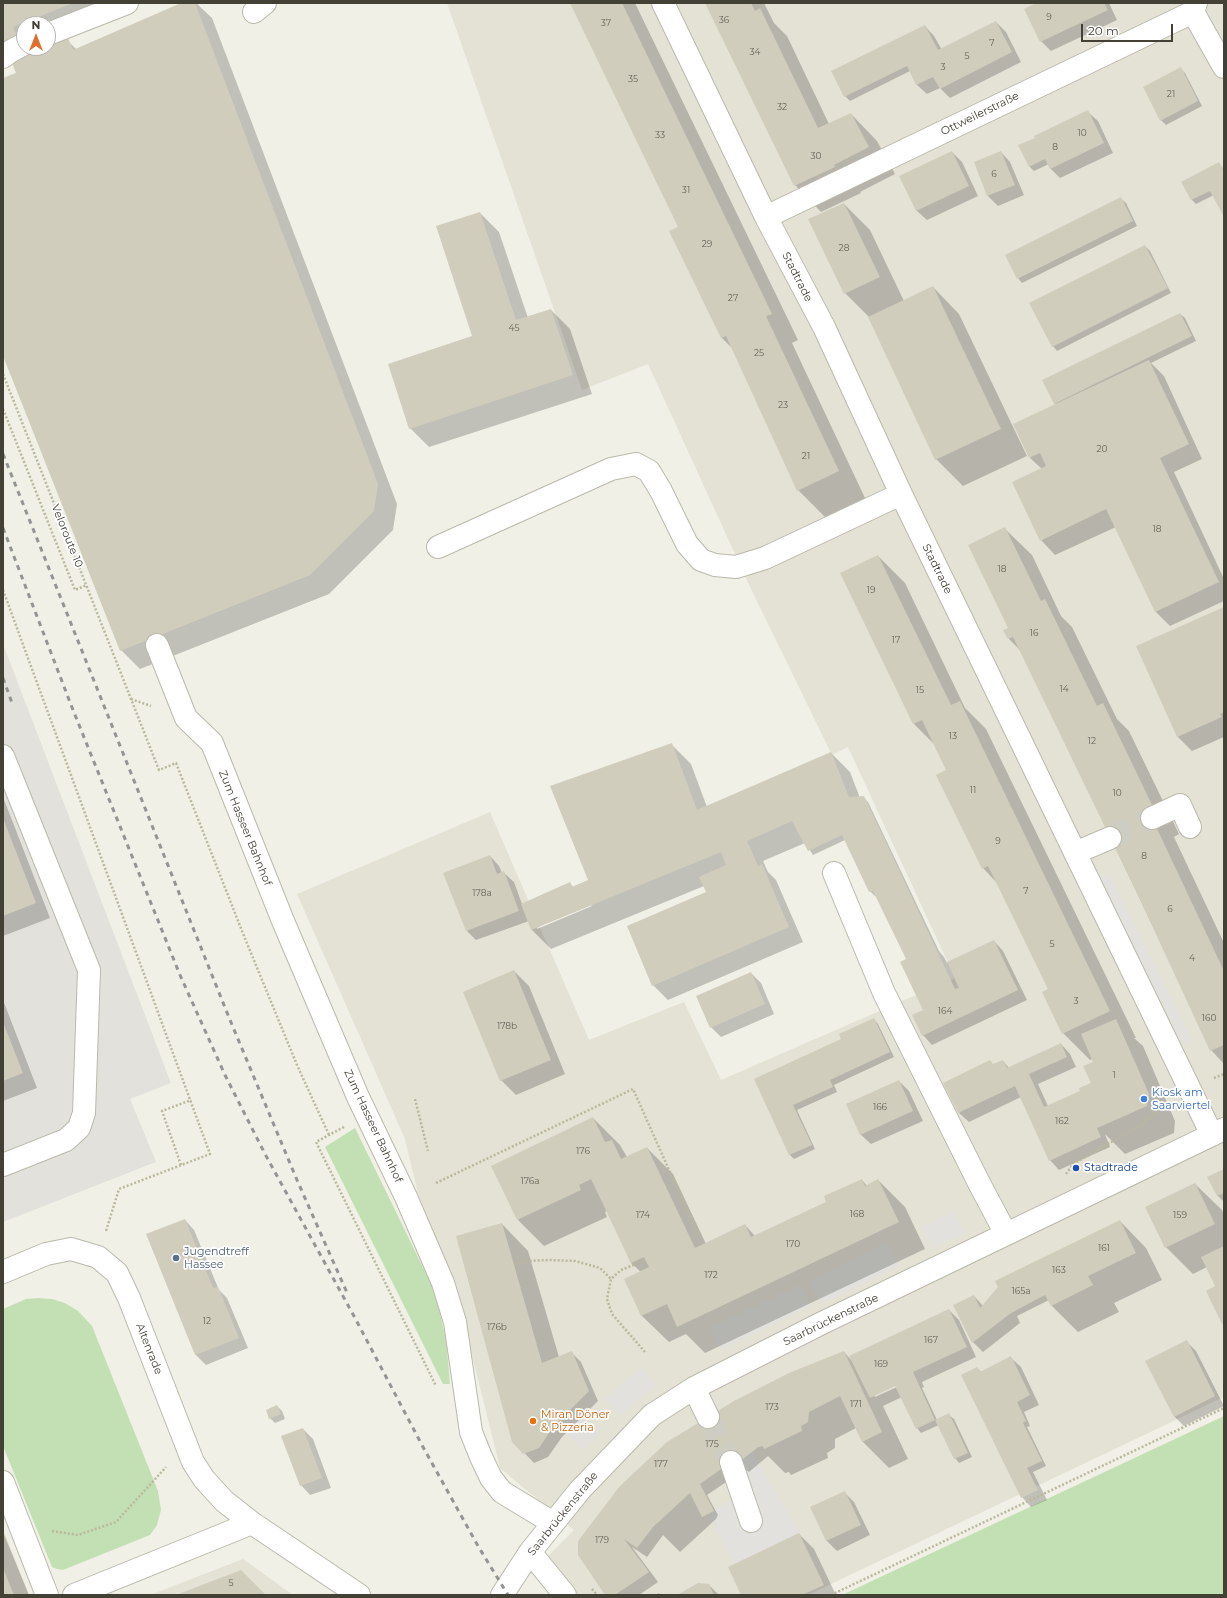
<!DOCTYPE html>
<meta charset="utf-8">
<style>
body{margin:0}
#map{position:relative;width:1227px;height:1598px;overflow:hidden;background:#f1f0e6;font-family:Montserrat,sans-serif}
canvas{display:block}
.frame{position:absolute;inset:0;border:4px solid #434036;pointer-events:none}
.north{position:absolute;left:16px;top:16px;width:40px;height:40px;box-sizing:border-box;background:#fff;border:1px solid #b4b3af;border-radius:50%;rotate:0deg;font-size:11px;font-weight:700;line-height:16px;text-align:center;color:#434036}
.north::after{content:'';display:block;margin:auto;width:14px;height:18px;background:#df6e2f;clip-path:polygon(50% 0,100% 100%,50% 72%,0 100%)}
.scale{position:absolute;left:1081px;top:24px;width:92px;height:18px;box-sizing:border-box;border:2px solid #434036;border-top:0;padding-left:5px;font-size:12px;line-height:14px;white-space:nowrap;color:#434036;-webkit-text-stroke:3px #fff;paint-order:stroke}
</style>
<div id="map">
<canvas width="1227" height="1598"></canvas>
<div class="frame"></div>
<div class="north">N</div>
<div class="scale">20 m</div>
</div>
<script>
const ctx = document.querySelector('canvas').getContext('2d');
ctx.lineJoin = 'round';
function paint(path, color) { ctx.fillStyle = color; ctx.fill(path, 'evenodd'); }
const shape = rows => new Path2D(rows.map(r => 'M' + r).join(''));
function trace(path, color, width, dash) { ctx.strokeStyle = color; ctx.lineWidth = width; ctx.lineCap = dash ? 'butt' : 'round'; ctx.setLineDash(dash || []); ctx.stroke(path); }
function drawText(font, color, halo, rows, align = 'center') {
  ctx.font = font + ' Montserrat,sans-serif'; ctx.lineWidth = 3.5; ctx.setLineDash([]); ctx.textBaseline = 'middle'; ctx.strokeStyle = halo; ctx.fillStyle = color; for (const [text, x, y, turn = 0] of rows) {
    ctx.save(); ctx.translate(x, y); ctx.rotate((+turn || 0) * Math.PI / 180); ctx.textAlign = isNaN(turn) ? turn : align; if (halo) ctx.strokeText(text, 0, 0); ctx.fillText(text, 0, 0); ctx.restore();
  }
}
paint(shape([
 [447,3,1224,3,1224,1397,808,1595,575,1595,545,1559,574,1530,500,1468,462,1315,417,1190,405,1139,297,894,490,812,589,1040,684,1002,721,1080,955,978,848,747,832,755,751,589,648,364,582,390],
 [3,1529,29,1595,3,1595],
 [243,1559,293,1595,150,1595]
]), '#e4e2d5');
paint(shape([
 [3,644,171,1083,130,1099,156,1162,3,1222]
]), '#e3e1db');
paint(shape([
 [355,1128,435,1292,446,1339,450,1384,443,1384,325,1147],
 [38,1298,52,1299,65,1303,78,1311,92,1326,158,1491,161,1510,157,1525,150,1535,63,1570,57,1569,52,1567,3,1446,3,1309,26,1299],
 [1224,1416,1224,1595,842,1595]
]), '#c3e0b4');
paint(shape([
 [1109,874,1192,1041,1183,1045,1100,878],
 [954,1211,965,1233,933,1248,922,1227],
 [887,1242,899,1265,821,1304,809,1281],
 [800,1285,810,1306,721,1350,710,1328],
 [641,1368,656,1385,620,1415,605,1398],
 [580,1413,600,1433,583,1450,563,1430],
 [752,1452,799,1533,735,1564,708,1514,737,1497,738,1463]
]), '#e2e1de');
paint(shape([
 [3,3,125,3,48,24,24,24,24,43,22,44,27,56,67,40,77,50,184,3,196,3,212,18,397,504,393,530,329,594,140,669,121,650,3,354,3,79,17,73,8,50,3,52],
 [571,3,635,3,798,340,792,343,865,498,825,517,798,490,733,349,722,338,679,227],
 [707,3,764,3,774,23,787,36,829,124,851,114,877,141,895,174,860,192,861,193,821,212,795,185],
 [1038,3,1109,3,1117,20,1051,51,1041,41,1025,9],
 [996,22,1006,32,1021,62,950,98,940,88,927,94,917,85,910,71,850,101,845,96,925,26,934,36,942,50],
 [1181,69,1185,73,1202,106,1166,125,1161,120],
 [1088,112,1098,121,1113,153,1060,178,1050,168,1049,164,1034,171,1029,166],
 [952,152,962,162,978,196,927,220,917,211,901,177],
 [1001,152,1010,162,1024,195,998,206,988,196,975,163],
 [1219,164,1224,169,1224,215,1214,195,1196,204,1192,200,1183,183],
 [1121,199,1126,203,1137,226,1022,283,1018,278],
 [844,204,870,230,904,301,933,287,959,314,1027,456,963,486,936,459,870,318,845,293],
 [480,213,499,232,528,318,551,310,570,329,592,394,429,447,410,428,474,337],
 [1145,246,1150,251,1171,293,1057,351,1053,346],
 [1180,314,1185,318,1196,341,1151,363,1164,376,1202,459,1174,472,1224,579,1224,601,1170,626,1155,611,1116,527,1055,555,1041,540,1042,469,1030,458,1057,405,1055,403],
 [1005,529,1032,555,1061,616,1072,627,1117,719,1129,731,1179,834,1174,837,1224,943,1224,1064,1211,1050,1137,893,1021,651,1008,638,1010,628],
 [878,556,905,583,965,708,986,729,1136,1038,1134,1038,1143,1046,1175,1121,1174,1133,1125,1154,1105,1134,1110,1147,1059,1170,1050,1160,1021,1097,969,1122,959,1113,994,1065,1003,1061,1009,1068,1061,1044,1070,1054,1076,1067,1038,1084,1048,1106,1080,1092,1092,1083,1094,1063,1092,1059,1090,1060,1063,1033,1049,990,998,884,983,868,947,771,935,745,913,723],
 [1224,608,1224,737,1192,751,1178,737],
 [672,745,691,764,707,807,831,753,850,772,860,798,863,797,868,802,939,951,944,957,947,963,994,941,1003,951,1027,1000,932,1045,923,1035,924,1010,908,959,877,895,875,896,870,891,845,840,813,855,805,843,763,861,768,872,776,880,803,942,668,1000,653,985,707,893,704,886,551,949,532,930,529,921,476,940,467,931,490,856,499,866,502,873,504,873,514,882,522,904,570,883,573,887,589,881],
 [591,905,592,906,537,929,537,927],
 [3,797,50,918,3,936],
 [514,971,529,986,565,1074,516,1095,501,1080],
 [751,973,761,983,774,1014,721,1037,711,1027],
 [3,1000,37,1088,3,1101],
 [874,1019,878,1024,894,1057,834,1085,837,1092,797,1110,815,1149,794,1159,789,1154,755,1079,843,1039],
 [899,1081,909,1091,923,1121,871,1144,861,1135,847,1104],
 [593,1118,620,1145,627,1157,647,1148,673,1174,706,1244,745,1225,755,1236,827,1202,862,1180,867,1186,878,1180,905,1207,925,1249,705,1353,686,1334,669,1342,642,1316,625,1280,641,1272,631,1263,607,1211,605,1212,607,1217,544,1246,518,1220],
 [1224,1170,1224,1202,1218,1196,1209,1177],
 [1195,1184,1222,1210,1224,1215,1224,1324,1217,1287,1207,1267,1193,1274,1166,1247],
 [185,1220,194,1230,219,1290,227,1298,248,1348,206,1365,196,1355,147,1235],
 [1120,1221,1146,1248,1162,1280,1114,1303,1119,1312,1078,1332,1051,1305,1049,1300,1017,1316,1020,1323,983,1352,973,1342,955,1306,974,1296,983,1306],
 [502,1224,528,1251,559,1357,571,1352,581,1362,598,1401,562,1437,548,1457,534,1463,513,1441],
 [949,1310,959,1320,976,1357,922,1382,924,1387,922,1388,937,1420,949,1415,954,1419,972,1457,959,1463,955,1458,939,1425,921,1433,917,1428,902,1397,883,1406,908,1459,889,1468,863,1442,856,1428,835,1439,835,1448,827,1453,828,1458,791,1475,789,1472,785,1473,768,1456,749,1472,746,1470,741,1472,707,1495,718,1515,716,1519,680,1552,663,1535,647,1557,632,1547,658,1582,639,1595,607,1595,579,1555,844,1352,852,1361],
 [897,1384,897,1387,875,1397,874,1395],
 [1187,1342,1196,1351,1224,1406,1184,1426,1174,1416],
 [1011,1358,1021,1367,1039,1405,1024,1412,1030,1426,1027,1427,1046,1466,1033,1472,1047,1500,1031,1507,1022,1497,977,1368,981,1372],
 [277,1406,282,1411,285,1419,275,1423,270,1418],
 [303,1429,313,1439,331,1488,310,1495,301,1485],
 [844,1492,854,1502,870,1535,837,1551,827,1541,811,1508],
 [3,1532,29,1595,3,1595],
 [799,1534,814,1549,836,1595,742,1595],
 [709,1585,719,1595,679,1595]
]), '#0003');
paint(shape([
 [3,3,73,3,13,27,25,56,44,48,48,48,48,46,68,38,73,50,181,3,195,3,378,484,374,511,310,575,120,651,3,356,3,78,16,73,3,40],
 [570,3,622,3,772,314,766,316,839,471,797,491,726,336,721,338,669,231,678,227],
 [705,3,751,3,755,11,760,8,818,128,851,113,869,147,834,165,835,167,794,186],
 [1036,3,1104,3,1108,10,1040,42,1024,9],
 [996,21,1012,52,940,89,933,77,916,85,907,66,844,97,831,71,925,25,938,50],
 [1181,67,1198,101,1160,121,1143,87],
 [1088,110,1104,143,1050,169,1045,159,1029,167,1018,145,1035,138,1034,136],
 [952,151,969,186,916,211,899,176],
 [1001,151,1015,185,987,196,974,162],
 [1219,162,1224,171,1224,217,1210,191,1191,200,1181,182],
 [1121,197,1133,221,1017,279,1005,255],
 [844,203,880,277,844,294,808,219],
 [480,212,516,320,551,309,573,375,409,429,388,364,472,336,436,226],
 [1145,245,1168,288,1052,347,1029,303],
 [933,286,1001,429,935,460,868,317],
 [1180,313,1192,336,1054,404,1042,380],
 [1149,360,1189,444,1160,458,1219,582,1155,612,1106,509,1040,541,1012,482,1046,466,1040,453,1029,458,1013,424],
 [1005,527,1041,601,1045,599,1097,706,1103,703,1153,807,1152,818,1224,971,1224,1045,1210,1051,1137,893,1013,637,1008,639,1003,630,1008,628,968,545],
 [878,555,951,705,960,701,1110,1011,1062,1034,1042,992,1048,989,992,874,988,866,982,869,936,775,946,770,922,720,913,724,840,573],
 [1224,607,1224,712,1220,714,1222,717,1177,737,1136,646],
 [672,743,697,810,831,752,849,797,864,796,955,989,959,988,947,962,994,940,1018,990,922,1036,912,1015,923,1010,900,962,906,959,873,891,869,892,842,835,808,851,792,821,747,841,758,866,762,864,789,927,652,986,627,926,706,892,699,877,726,865,721,852,531,930,521,904,570,882,572,887,588,880,550,786],
 [3,818,36,903,3,916],
 [490,855,497,874,504,871,519,911,466,931,443,873],
 [514,970,551,1060,500,1081,463,992],
 [751,972,765,1004,710,1028,696,996],
 [874,1018,890,1052,830,1080,833,1087,793,1105,812,1145,789,1155,754,1079,841,1039,839,1034],
 [1116,1019,1149,1094,1147,1106,1097,1128,1101,1137,1049,1161,1015,1086,958,1113,943,1083,990,1060,993,1064,1003,1060,1007,1068,1061,1043,1067,1057,1029,1074,1044,1107,1080,1091,1079,1088,1091,1083,1083,1066,1093,1062,1081,1034],
 [3,1022,23,1073,3,1081],
 [899,1080,913,1111,860,1135,846,1104],
 [593,1117,605,1142,612,1140,621,1159,647,1147,695,1248,745,1224,751,1237,826,1202,824,1196,862,1179,865,1186,878,1179,899,1222,677,1327,667,1304,641,1316,624,1279,649,1267,644,1257,631,1263,591,1179,579,1185,581,1190,517,1220,491,1166],
 [1224,1169,1224,1193,1217,1196,1207,1177],
 [1195,1183,1215,1224,1165,1248,1145,1207],
 [185,1219,213,1288,218,1287,239,1338,195,1355,146,1234],
 [1120,1220,1136,1253,1088,1276,1093,1285,1051,1306,1045,1295,1011,1313,972,1343,953,1305,974,1295,980,1308,998,1287,995,1281],
 [502,1223,542,1363,572,1351,589,1391,553,1427,539,1448,523,1454,512,1442,456,1236],
 [1224,1246,1224,1323,1222,1324,1206,1291,1215,1286,1201,1257],
 [949,1309,967,1347,913,1372,935,1420,916,1429,895,1386,870,1398,849,1356],
 [1187,1340,1215,1396,1174,1417,1145,1361],
 [844,1351,882,1432,862,1442,840,1396,809,1412,808,1422,801,1426,802,1431,764,1449,763,1446,758,1447,738,1463,731,1462,700,1484,714,1511,702,1517,690,1493,653,1527,637,1548,624,1539,649,1572,615,1595,605,1595,578,1555,578,1541,620,1486,667,1442,708,1417,734,1401,789,1373],
 [1011,1356,1030,1395,1017,1402,1026,1421,1023,1423,1042,1461,1027,1468,1038,1490,1021,1498,961,1375,977,1367,980,1372],
 [277,1405,281,1414,269,1419,266,1410],
 [949,1413,968,1453,954,1459,935,1420],
 [303,1428,322,1478,300,1486,281,1436],
 [845,1491,861,1525,826,1541,810,1507],
 [799,1533,824,1585,802,1595,741,1595,728,1567],
 [3,1568,14,1595,3,1595],
 [241,1570,266,1595,176,1595],
 [698,1583,709,1584,714,1595,677,1595]
]), '#d1cdbd');
trace(shape([
 [1110,838,1152,818],
 [708,1417,731,1462]
]), '#cecdc3', 22, [22, 11]);
const minor = shape([
 [663,3,766,217,824,327,901,494,1212,1135],
 [1196,3,1193,12,1224,67],
 [254,12,265,3],
 [48,34,127,3],
 [3,57,11,51,24,44],
 [766,217,1193,12],
 [438,547,611,469,636,464,649,471,661,491,687,544,701,560,715,565,736,567,765,558,901,494],
 [157,645,186,718,212,743,283,921,358,1097,406,1197,443,1283,455,1322,471,1432,481,1457,491,1478,502,1492,553,1523],
 [3,756,89,970,84,1113,79,1128,66,1140,3,1165],
 [1152,818,1180,805,1190,827],
 [1075,853,1110,838],
 [834,873,884,993,979,1183,1006,1234],
 [3,1272,46,1254,71,1249,98,1257,117,1273,129,1298,193,1462,204,1479,224,1501,252,1523,359,1595],
 [694,1388,708,1417],
 [731,1462,751,1521],
 [3,1482,47,1595],
 [530,1552,565,1595],
 [74,1595,252,1523],
 [502,1595,530,1552,580,1490,652,1415,694,1388,820,1324,1224,1129]
]);
trace(minor, '#bbb9aa', 24);
trace(shape([
 [3,374,159,770,176,763,244,936,297,1065,329,1135],
 [3,409,75,590,87,585],
 [3,590,210,1154,119,1189,106,1231],
 [131,699,151,706],
 [1214,1078,1224,1074],
 [415,1099,428,1151],
 [344,1127,316,1142,436,1386],
 [181,1165,162,1111,191,1100],
 [1066,1174,1073,1164,1141,1125,1166,1104],
 [436,1183,633,1089,699,1237],
 [514,1264,527,1261,549,1260,575,1261,600,1268,611,1279],
 [645,1352,612,1314,607,1299,611,1279,621,1270,646,1260],
 [52,1531,78,1535,116,1522,166,1467],
 [592,1589,597,1595],
 [658,1595,661,1593],
 [831,1595,1224,1408]
]), '#bbb79d', 2.5, [2, 2]);
trace(minor, '#fff', 22);
trace(shape([
 [3,454,230,1020,297,1180,348,1295],
 [3,528,73,710,180,975,225,1075,265,1154,355,1318,423,1447,478,1546,508,1595],
 [3,678,12,703]
]), '#949494', 3, [5, 5]);
for (const [x, y, r, color] of [
 [1144,1099,4,"#3f7fe0"],
 [1076,1168,4,"#1a4fb4"],
 [176,1258,4,"#5c6f8a"],
 [533,1421,4,"#e8710a"]
]) { const dot = new Path2D(); dot.arc(x, y, r, 0, 2 * Math.PI); ctx.fillStyle = color; ctx.fill(dot); trace(dot, '#fff', 1.5); }
drawText('9px', '#666358', null, [
 ["9",1049,17],
 ["36",724,20],
 ["37",606,23],
 ["7",992,43],
 ["34",755,52],
 ["5",967,56],
 ["3",943,67],
 ["35",633,79],
 ["21",1171,94],
 ["32",782,107],
 ["10",1082,133],
 ["33",660,135],
 ["8",1055,147],
 ["30",816,156],
 ["6",994,174],
 ["31",686,190],
 ["29",707,244],
 ["28",844,248],
 ["27",733,298],
 ["45",514,328],
 ["25",759,353],
 ["23",783,405],
 ["20",1102,449],
 ["21",806,456],
 ["18",1157,529],
 ["18",1002,569],
 ["19",871,590],
 ["16",1034,633],
 ["17",896,640],
 ["14",1064,689],
 ["15",920,690],
 ["13",953,736],
 ["12",1092,741],
 ["11",973,790],
 ["10",1117,793],
 ["9",998,841],
 ["8",1144,856],
 ["7",1026,891],
 ["178a",482,893],
 ["6",1170,909],
 ["5",1052,944],
 ["4",1192,958],
 ["3",1076,1001],
 ["164",945,1011],
 ["160",1209,1018],
 ["178b",507,1026],
 ["1",1114,1075],
 ["166",880,1107],
 ["162",1062,1121],
 ["176",583,1151],
 ["176a",530,1181],
 ["168",857,1214],
 ["174",643,1215],
 ["159",1180,1215],
 ["170",793,1244],
 ["161",1104,1248],
 ["163",1059,1270],
 ["172",711,1275],
 ["165a",1021,1291],
 ["12",207,1321],
 ["176b",497,1327],
 ["167",931,1340],
 ["169",881,1364],
 ["171",856,1404],
 ["173",772,1407],
 ["175",712,1444],
 ["177",661,1464],
 ["179",602,1540],
 ["5",231,1583]
]);
drawText('11px', '#434036', '#fff', [
 ["Ottweilerstraße",980,114,-26],
 ["Stadtrade",797,277,63],
 ["Veloroute 10",67,536,68],
 ["Stadtrade",937,569,64],
 ["Zum Hasseer Bahnhof",245,828,68],
 ["Zum Hasseer Bahnhof",373,1126,65],
 ["Saarbrückenstraße",831,1320,-26],
 ["Altenrade",149,1349,68],
 ["Saarbrückenstraße",563,1514,-51]
]);
drawText('11px', '#366cbe', '#fff', [
 ["Kiosk am",1152,1093],
 ["Saarviertel",1152,1106]
], 'left');
drawText('11px', '#164399', '#fff', [
 ["Stadtrade",1084,1168]
], 'left');
drawText('11px', '#4e5e75', '#fff', [
 ["Jugendtreff",184,1252],
 ["Hassee",184,1265]
], 'left');
drawText('11px', '#c56008', '#fff', [
 ["Miran Döner",541,1415],
 ["& Pizzeria",541,1428]
], 'left');
</script>
